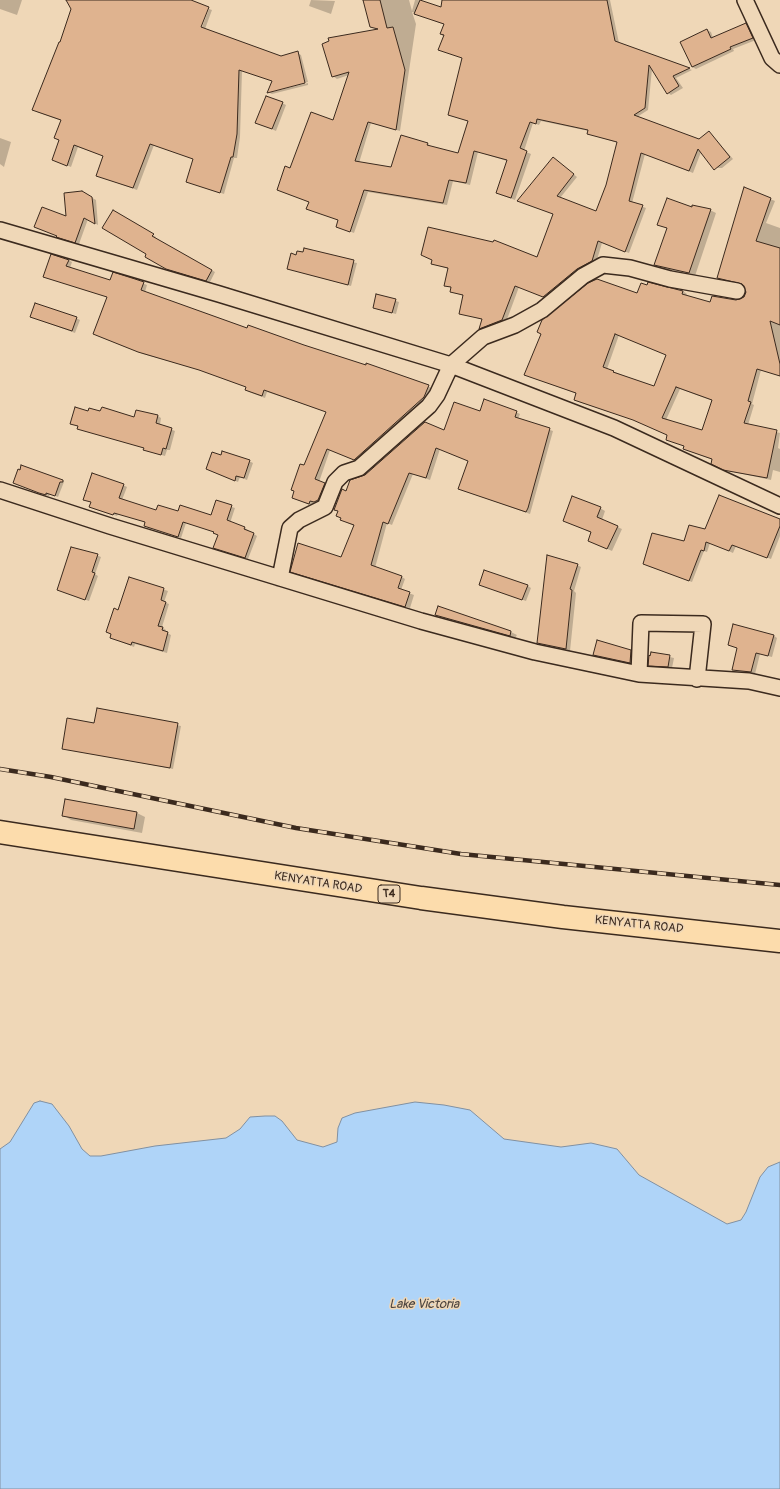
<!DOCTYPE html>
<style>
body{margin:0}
canvas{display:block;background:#efd7b7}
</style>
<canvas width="780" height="1489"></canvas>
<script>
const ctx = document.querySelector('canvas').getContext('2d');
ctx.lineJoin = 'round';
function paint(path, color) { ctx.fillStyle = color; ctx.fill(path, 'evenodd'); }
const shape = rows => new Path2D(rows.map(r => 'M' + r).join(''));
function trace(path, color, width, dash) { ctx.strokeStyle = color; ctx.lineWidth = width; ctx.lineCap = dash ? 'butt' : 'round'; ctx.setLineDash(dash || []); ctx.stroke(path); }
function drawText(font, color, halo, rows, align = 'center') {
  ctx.font = font + ' Pangolin,sans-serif'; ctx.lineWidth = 3; ctx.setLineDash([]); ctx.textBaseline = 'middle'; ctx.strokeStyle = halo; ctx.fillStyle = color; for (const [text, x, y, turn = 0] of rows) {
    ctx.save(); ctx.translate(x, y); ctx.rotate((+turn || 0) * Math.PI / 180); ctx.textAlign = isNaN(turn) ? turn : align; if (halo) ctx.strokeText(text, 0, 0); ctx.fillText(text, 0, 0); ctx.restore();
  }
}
const water = shape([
 [40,1101,52,1104,69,1126,82,1149,90,1156,101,1156,155,1146,226,1138,240,1129,250,1117,265,1116,275,1116,282,1121,297,1140,323,1147,337,1142,338,1128,342,1118,355,1113,415,1102,444,1105,470,1110,504,1139,561,1147,591,1143,617,1149,639,1175,727,1224,741,1220,746,1212,760,1177,768,1167,780,1162,780,1489,0,1489,0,1149,10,1142,34,1103,40,1101]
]);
paint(water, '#afd4f8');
trace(water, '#8190a1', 1);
paint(shape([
 [0,0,22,0,17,15,0,9],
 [78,0,186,0,198,31,200,32,209,9,212,10,205,29,281,57,297,53,301,55,308,82,272,90,272,92,308,83,308,85,272,94,268,92,273,81,242,71,240,137,237,158,234,158,224,194,187,182,194,159,154,145,137,190,101,177,104,156,78,147,71,167,57,161,62,121,37,112],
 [311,0,335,1,331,14,309,6],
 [364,0,409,0,412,11,415,0,418,0,450,12,494,0,610,0,619,43,692,70,676,78,683,88,671,95,668,93,652,69,648,110,637,117,699,141,709,132,733,159,722,168,717,168,701,152,693,173,645,154,632,203,646,208,629,253,602,243,596,263,548,299,519,287,506,322,483,331,480,329,483,320,460,313,464,296,451,292,452,288,445,285,449,269,432,264,538,258,554,214,519,201,553,158,577,177,560,198,596,212,606,186,618,143,592,135,588,133,589,131,541,121,539,125,533,123,524,151,531,154,515,200,501,195,507,161,478,152,470,185,453,181,447,205,368,192,354,233,341,228,339,220,307,209,310,202,278,190,291,169,334,122,349,75,337,79,333,76,380,30,371,26],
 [412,12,445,25,441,34,463,58,449,114,469,122,459,154,431,147,428,144,401,136,392,168,359,163,371,123,400,131,416,24],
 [746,24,749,26,756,40,733,49,734,51,696,69,692,67,707,30,711,32,713,38],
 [282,103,286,105,276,131,260,124],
 [0,138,11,142,4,167,0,164],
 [744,188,775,201,766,223,780,228,780,376,761,370,752,404,754,405,748,425,780,433,778,448,780,449,780,472,773,470,771,480,729,471,716,465,713,460,684,449,685,446,669,435,638,421,579,402,575,399,577,394,529,376,638,294,649,284,683,291,687,294,686,296,710,303,736,301,744,298,747,292,744,285,718,278],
 [619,335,667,355,654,387,607,369],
 [680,389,713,401,703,431,666,420],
 [82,192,96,200,98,225,88,219,79,244,57,237],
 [692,208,710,210,716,213,695,276,661,268,655,265,668,229,658,224],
 [114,211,156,237,155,239,215,272,210,282,171,271,146,257,147,254],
 [304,253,357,263,351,286,288,269,297,256],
 [68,260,72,262,70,268,111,281,134,280,147,285,145,292,247,329,432,388,426,402,359,461,330,450,319,482,328,486,318,504,314,502,312,506,293,498,327,412,267,392,265,398,249,392,246,390,247,387,204,371,143,354,94,334,108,297,48,278],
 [377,295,399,302,396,314,377,309],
 [31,317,76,318,80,320,75,333],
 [89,412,135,418,158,416,161,418,160,425,175,431,170,450,167,450,165,456,148,451,145,448,82,430,79,426,75,425],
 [480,412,516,412,520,414,518,419,553,431,530,514,459,489,469,461,440,449,430,480,413,474,392,525,387,523,375,568,395,592,397,593,402,577,405,579,401,590,414,595,410,608,296,574,342,558,354,526,341,520,347,492,366,476],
 [249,461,253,463,247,480,240,477,238,482,211,471],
 [60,480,64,482,58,497,50,494,49,496,44,495,18,485],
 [123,485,127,487,122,500,157,511,212,516,216,502,235,508,230,523,245,528,257,536,248,559,218,549,219,535,215,532,186,523,181,538,148,528,145,525,146,522,118,514,117,516,94,509,92,502,88,501],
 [600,508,605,511,602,520,622,529,612,551,594,543,592,533,569,523],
 [780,520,780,536,771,559,736,546,733,553,710,543,707,552,704,551,692,582,648,566,706,531],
 [84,550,101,557,95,574,98,576,89,601,62,591],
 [577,565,581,567,574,591,576,593,570,651,541,645,538,643],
 [130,578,168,591,164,602,169,604,162,627,166,630,165,632,171,635,167,653,135,644,134,647,114,639,118,611],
 [484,586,528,586,531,588,526,601],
 [438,607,511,632,517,635,515,638,441,618,436,615],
 [773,635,777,638,772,657,760,654,755,674,733,670,738,648,729,645],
 [631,651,634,653,634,664,594,654],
 [652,653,674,658,672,668,653,667,649,665],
 [98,709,181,726,173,769,63,748,95,724],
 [66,800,137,813,145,817,142,833,71,820,63,815]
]), '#0003');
const building = shape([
 [66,0,191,0,209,7,201,27,281,56,298,51,305,83,267,93,272,81,239,70,237,134,233,157,231,157,220,193,186,182,193,159,150,144,133,188,96,176,103,156,74,145,67,166,52,160,59,140,54,138,61,120,32,110,59,42,60,42,71,9,66,0],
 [363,0,380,0,387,28,393,27,405,70,396,130,368,122,355,161,391,167,401,135,428,143,427,145,458,153,468,121,448,115,462,58,438,50,444,35,440,34,444,24,414,14,420,0,441,7,442,0,607,0,615,41,690,68,673,76,679,86,667,94,649,65,645,108,634,115,699,139,709,131,730,157,714,170,698,149,689,171,641,153,629,201,643,205,625,252,598,241,592,261,577,269,543,297,515,286,502,320,479,329,482,319,459,314,463,295,450,292,451,287,444,286,448,268,431,264,432,260,421,255,428,227,493,242,494,240,537,257,553,214,517,201,553,157,574,174,557,196,596,211,606,185,617,142,587,134,588,130,537,119,536,124,530,122,520,148,527,151,511,198,496,193,507,160,474,151,466,183,449,180,443,203,364,190,350,232,336,227,338,220,306,209,309,202,277,190,285,166,290,168,311,112,333,120,349,72,332,77,322,44,329,41,328,38,378,29,370,27,363,0],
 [746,23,753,38,730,47,731,49,692,67,680,42,707,29,711,38,746,23],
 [266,96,283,102,272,129,255,123,266,96],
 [744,187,771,198,756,241,780,248,780,325,770,321,780,364,780,376,757,369,748,401,751,402,744,423,777,430,767,478,723,470,711,464,712,459,683,449,684,446,666,440,667,435,633,420,574,400,576,393,524,375,541,334,537,332,542,320,588,283,597,279,637,293,641,283,647,285,648,282,683,291,682,294,710,302,712,296,736,300,744,297,746,292,742,284,717,278,744,187],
 [615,334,666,355,654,386,613,372,614,371,603,367,615,334],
 [676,387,712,400,702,430,662,418,676,387],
 [82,191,92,197,95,224,84,218,75,243,56,237,57,236,34,227,42,207,66,216,64,193,82,191],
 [667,198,692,207,692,205,711,209,689,273,654,265,667,228,657,225,667,198],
 [113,210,154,234,152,236,212,270,206,281,166,269,145,257,146,254,102,228,113,210],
 [304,248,354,260,348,285,287,269,291,253,296,255,297,251,303,252,304,248],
 [51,254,69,260,66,266,110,280,113,272,135,279,144,282,141,290,247,328,248,325,304,345,366,365,366,363,429,385,424,397,354,460,327,449,315,479,325,483,318,500,314,502,310,501,309,504,292,498,294,491,291,490,300,464,304,465,326,412,264,390,262,396,245,390,246,387,199,370,138,352,93,334,107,297,43,277,51,254],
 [376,294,396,299,392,313,373,308,376,294],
 [35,303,77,317,72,331,30,317,35,303],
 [484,399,517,411,515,417,550,428,528,508,526,512,458,489,468,461,436,448,426,478,409,473,388,524,383,522,371,565,402,576,398,588,410,592,405,607,290,572,298,543,341,557,354,525,340,520,341,518,336,516,338,511,334,510,342,489,346,491,350,480,365,475,425,422,444,430,454,402,480,411,484,399],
 [75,407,88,411,89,408,100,411,102,407,134,417,136,410,158,415,156,423,172,428,166,449,163,448,161,455,143,450,144,448,77,429,78,426,70,424,75,407],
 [222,451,250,460,244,478,236,476,235,481,206,469,212,452,221,455,222,451],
 [21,465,63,480,63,482,60,482,55,496,46,493,46,495,39,493,13,483,18,469,20,470,21,465],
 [92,473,124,484,119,498,156,510,158,505,178,511,180,505,211,515,216,500,232,505,227,520,245,527,244,529,254,533,245,558,213,548,218,535,213,533,214,532,183,522,178,537,144,526,145,522,114,513,113,515,89,507,91,502,83,500,92,473],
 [719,495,780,519,780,526,767,558,732,545,729,551,706,542,704,551,701,550,689,581,643,564,652,533,684,541,689,525,705,529,719,495],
 [572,496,601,507,597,517,618,526,607,549,588,541,591,532,563,521,572,496],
 [71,547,98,554,92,572,95,573,85,600,57,590,71,547],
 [547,555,578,564,570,589,572,590,566,649,537,643,547,555],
 [484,570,528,585,522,600,479,585,484,570],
 [129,577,164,588,161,600,166,602,158,626,163,627,162,630,168,632,163,651,132,642,131,645,110,638,111,634,106,632,114,608,118,610,129,577],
 [438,606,511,631,510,636,435,615,438,606],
 [733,624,774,635,768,656,756,653,751,672,732,670,737,648,728,645,733,624],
 [597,640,631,650,630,663,593,655,597,640],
 [651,652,670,655,668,667,648,666,649,655,650,656,651,652],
 [97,708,178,723,170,768,62,749,67,718,94,723,97,708],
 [65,799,137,812,134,829,62,816,65,799]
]);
paint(building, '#dfb38f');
trace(building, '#3b2a1e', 1);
const street = shape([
 [745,0,772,58,780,65],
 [0,230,219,294,451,365,614,428,780,506],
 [0,490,110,526,421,621,535,652,639,674,749,681,780,688],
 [280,578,290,528,299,520,325,507,335,482,344,473,359,468,429,406,437,395,451,365,483,337,515,325,542,310,583,276,603,265,630,268,670,279,737,291],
 [639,674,641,623,703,624,697,679]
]);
const highway = shape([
 [0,832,421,898,563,917,780,941]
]);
trace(street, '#3b2a1e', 18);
trace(highway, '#3b2a1e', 25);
trace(street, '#efd7b7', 15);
trace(highway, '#fcdcac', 22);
const rail = shape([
 [0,769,51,777,296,828,461,854,780,885]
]);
trace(rail, '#3b2a1e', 4.5);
trace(rail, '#efd7b7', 3, [9]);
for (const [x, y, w] of [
 [389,894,22]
]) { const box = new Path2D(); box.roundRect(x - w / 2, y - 9, w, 18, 3); ctx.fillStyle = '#efd7b7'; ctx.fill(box); trace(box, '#3b2a1e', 1); }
drawText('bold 11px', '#3b2a1e', null, [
 ["T4",389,894]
]);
drawText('12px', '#3b2a1e', '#efd7b7', [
 ["KENYATTA ROAD",318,883,9],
 ["KENYATTA ROAD",639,925,6]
]);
drawText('italic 13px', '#4c443f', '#efd7b7', [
 ["Lake Victoria",424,1305]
]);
</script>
